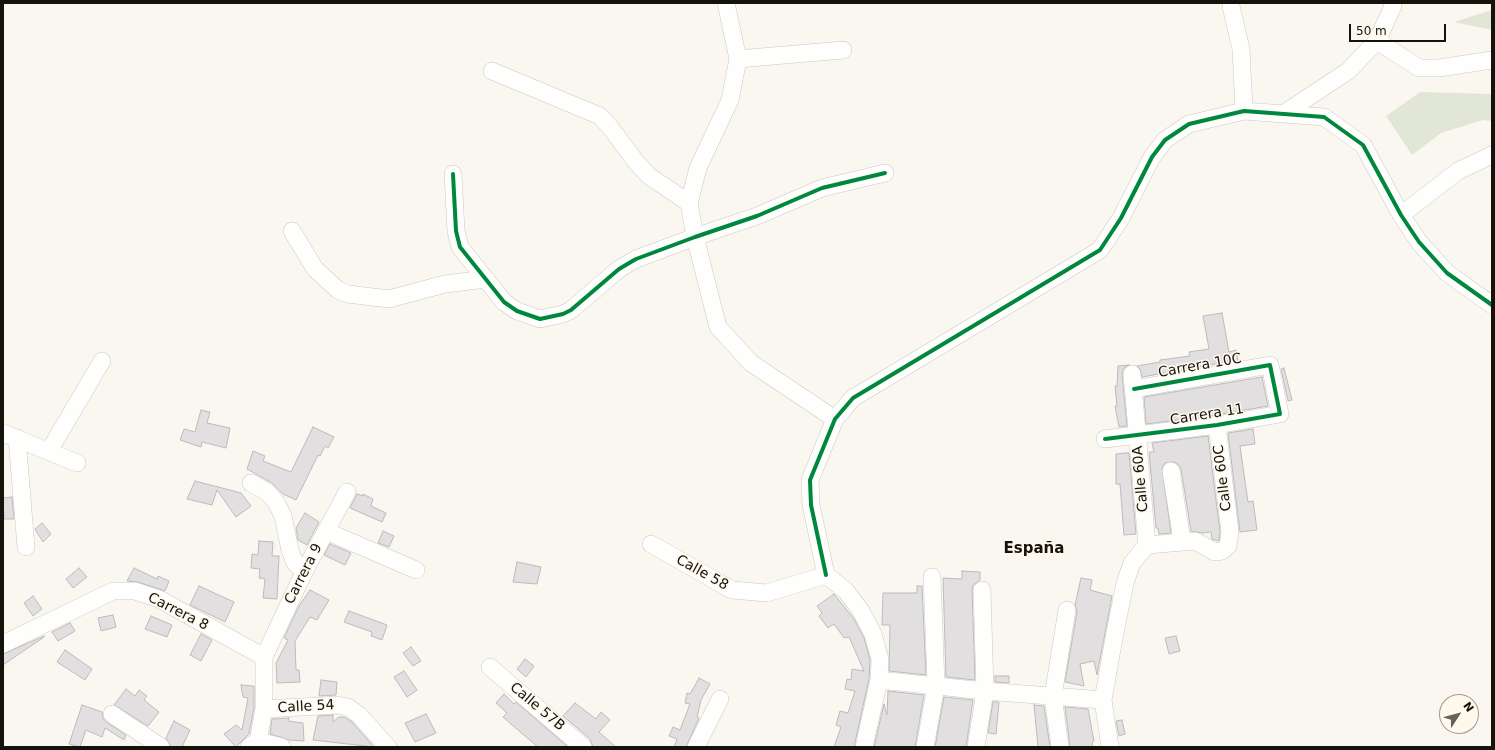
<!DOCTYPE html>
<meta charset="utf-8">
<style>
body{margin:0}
#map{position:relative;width:1495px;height:750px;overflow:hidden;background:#faf7f1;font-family:"DejaVu Sans",sans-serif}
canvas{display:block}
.frame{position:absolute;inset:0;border:4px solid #15120b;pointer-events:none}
.north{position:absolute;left:1439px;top:694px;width:40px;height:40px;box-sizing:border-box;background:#fef8ed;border:1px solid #a19c93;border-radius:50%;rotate:54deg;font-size:11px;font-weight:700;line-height:16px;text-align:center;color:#15120b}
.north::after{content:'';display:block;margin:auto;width:14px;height:18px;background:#65625c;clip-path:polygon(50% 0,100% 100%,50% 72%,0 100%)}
.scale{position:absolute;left:1349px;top:24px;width:97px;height:18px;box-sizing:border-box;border:2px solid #15120b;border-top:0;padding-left:5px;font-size:12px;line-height:14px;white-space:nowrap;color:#15120b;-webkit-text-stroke:3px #fef8ed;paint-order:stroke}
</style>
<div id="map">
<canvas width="1495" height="750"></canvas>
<div class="frame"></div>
<div class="north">N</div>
<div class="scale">50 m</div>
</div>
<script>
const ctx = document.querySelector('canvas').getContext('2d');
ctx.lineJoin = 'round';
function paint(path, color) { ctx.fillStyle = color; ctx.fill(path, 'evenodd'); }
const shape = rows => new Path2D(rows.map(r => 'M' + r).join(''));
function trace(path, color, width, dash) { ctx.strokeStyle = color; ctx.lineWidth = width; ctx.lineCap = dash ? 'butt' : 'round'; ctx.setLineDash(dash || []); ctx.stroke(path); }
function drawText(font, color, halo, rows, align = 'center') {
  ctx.font = font + ' "DejaVu Sans",sans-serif'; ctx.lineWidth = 3; ctx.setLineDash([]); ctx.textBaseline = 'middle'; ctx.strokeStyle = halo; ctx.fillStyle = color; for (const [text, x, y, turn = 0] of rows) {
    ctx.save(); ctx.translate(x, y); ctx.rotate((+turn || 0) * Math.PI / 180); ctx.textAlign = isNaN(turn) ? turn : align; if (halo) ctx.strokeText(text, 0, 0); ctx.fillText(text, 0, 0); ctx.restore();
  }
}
paint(shape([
 [1492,10,1492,30,1454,22],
 [1420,92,1492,94,1492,121,1483,120,1441,133,1412,155,1386,116]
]), '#e1e6d6');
const building = shape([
 [1222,313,1229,352,1236,350,1238,360,1142,377,1140,369,1137,366,1160,362,1160,360,1190,356,1189,352,1209,349,1203,316,1222,313],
 [1129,365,1123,369,1122,375,1127,426,1119,427,1115,406,1117,406,1115,386,1117,386,1118,366,1129,365],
 [1284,368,1292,400,1288,401,1281,369,1284,368],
 [1262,377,1268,406,1216,415,1146,424,1144,397,1262,377],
 [201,410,210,412,207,423,230,428,226,448,202,442,201,447,180,440,184,429,195,432,201,410],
 [313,427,334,437,328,448,325,446,320,456,318,455,296,500,283,494,272,483,247,469,253,451,265,456,263,461,291,472,313,427],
 [1253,429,1255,444,1240,446,1248,502,1253,501,1257,530,1240,532,1228,433,1253,429],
 [1208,436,1220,532,1219,541,1212,539,1211,532,1202,533,1191,531,1181,469,1178,464,1174,462,1165,463,1162,468,1171,533,1159,534,1158,528,1156,528,1149,452,1154,452,1152,443,1208,436],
 [1126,453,1129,453,1136,534,1124,535,1120,484,1116,484,1116,454,1126,453],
 [195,481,241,493,251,506,236,517,217,490,212,505,187,499,195,481],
 [357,494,363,496,363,494,373,499,371,506,386,513,382,522,350,508,357,494],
 [12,497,14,519,4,519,3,498,12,497],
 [305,513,319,522,307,545,298,540,296,528,305,513],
 [42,523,51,534,43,542,35,529,42,523],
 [383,531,394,536,389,547,378,543,383,531],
 [259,541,273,542,272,556,279,556,277,599,263,598,265,579,259,578,260,569,251,568,252,554,258,555,259,541],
 [330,544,351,553,345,565,324,555,330,544],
 [517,562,541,567,537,584,513,582,517,562],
 [79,568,87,577,73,588,66,579,79,568],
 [134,568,157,579,158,576,169,581,165,591,138,582,127,581,134,568],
 [962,571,980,572,980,580,973,585,972,590,975,680,946,677,943,578,962,579,962,571],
 [1081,578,1092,580,1090,590,1112,596,1097,675,1094,661,1080,664,1084,686,1065,682,1077,612,1075,605,1081,578],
 [199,586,234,602,225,622,190,605,199,586],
 [917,586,922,586,926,675,889,671,890,625,882,625,883,593,917,593,917,586],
 [310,590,329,600,317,620,310,617,295,641,296,670,299,670,300,682,277,683,276,663,288,640,284,638,299,606,310,590],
 [834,594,854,619,864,638,870,660,869,679,854,747,834,747,841,727,836,725,840,711,848,713,855,691,845,689,847,679,851,680,852,669,864,671,849,637,844,638,834,624,828,628,819,616,822,613,817,606,834,594],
 [33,596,42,609,33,616,24,603,33,596],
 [349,611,387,625,382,640,371,636,372,632,344,622,349,611],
 [113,615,116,627,101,631,98,618,113,615],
 [151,616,172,625,167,637,145,629,151,616],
 [70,623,75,631,58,641,52,632,70,623],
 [201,634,212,640,201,661,190,655,201,634],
 [44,636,44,637,3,665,3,654,44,636],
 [1176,636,1180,651,1169,654,1165,638,1176,636],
 [411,647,421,661,413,666,403,653,411,647],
 [65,650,92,669,85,680,57,662,65,650],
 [525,659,534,666,526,677,517,669,525,659],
 [404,671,417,690,407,697,394,677,404,671],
 [995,676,1009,676,1009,683,995,682,995,676],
 [699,678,710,684,701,700,697,717,699,718,686,747,674,747,677,739,669,736,673,727,680,730,690,704,685,703,687,693,690,694,699,678],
 [321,680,337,682,336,695,319,696,321,680],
 [241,685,254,686,254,708,249,734,236,747,224,734,236,725,242,730,248,698,243,697,241,685],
 [126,689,135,696,139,690,147,696,144,700,159,712,148,726,114,705,126,689],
 [888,691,924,695,915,747,874,747,884,704,887,715,888,691],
 [504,694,514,704,516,702,568,747,538,747,511,724,503,717,507,713,496,703,504,694],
 [944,697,973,700,966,747,935,747,944,697],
 [993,702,999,702,996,734,988,733,993,702],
 [575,703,596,719,601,712,610,720,599,732,616,747,593,747,590,739,563,716,575,703],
 [82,705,102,712,103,718,106,722,126,735,124,740,105,728,102,737,86,730,80,747,69,744,82,705],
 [1034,705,1044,706,1050,747,1038,747,1034,705],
 [1065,707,1088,709,1094,741,1092,742,1093,747,1070,747,1065,707],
 [426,714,436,733,415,742,405,723,426,714],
 [333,715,333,722,339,717,344,717,352,722,374,747,313,740,318,716,333,715],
 [289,718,288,721,303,723,304,741,289,740,270,734,272,719,289,718],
 [1122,720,1125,734,1119,736,1116,721,1122,720],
 [174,721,190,730,182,747,171,747,166,738,174,721]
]);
paint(building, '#e2dfe0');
trace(building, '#bcbabb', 1);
const minor = shape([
 [726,3,738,59,730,100,698,168,689,203,695,237,718,327,751,363,835,419],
 [1231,6,1241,49,1244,111],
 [1377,41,1419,68,1439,68,1492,60],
 [738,59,843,50],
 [492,71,600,116,610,127,636,162,649,176,689,203],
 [1283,114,1348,71,1377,41,1393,6,1392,3],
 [453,174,456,231,460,247,504,302,517,311,540,319,563,314,571,310,619,269,636,259,695,237,757,216,822,188,885,173],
 [1401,215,1458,171,1492,155],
 [292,231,315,269,338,290,348,294,389,299,445,284,486,279],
 [1132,374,1147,545],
 [3,433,77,463],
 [17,438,26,547],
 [1105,439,1217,425,1280,414,1270,365,1134,389],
 [49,451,102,361],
 [1171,471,1182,541],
 [251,483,267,492,276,502,283,516,290,550,295,563,304,572],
 [326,531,416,570],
 [651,544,732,590,767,593,826,575],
 [1147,545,1195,541,1215,552,1222,551,1228,546,1230,532,1217,425],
 [826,575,811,505,810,480,835,419,853,398,1100,250,1121,218,1152,157,1165,140,1189,124,1244,111,1324,117,1363,145,1401,215,1419,242,1447,273,1492,305],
 [826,575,846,591,861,611,873,634,880,659,879,680,864,747],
 [3,644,113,591,135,591,159,599,264,657],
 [490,667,583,747],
 [879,680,985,691,1103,700],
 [264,709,337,705,348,707,359,715,388,747],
 [112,714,161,747],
 [258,741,282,747],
 [249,747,258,741,264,709,264,657,304,572,347,492],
 [696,747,720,699],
 [925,747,936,686,932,577],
 [976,747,985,691,982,590],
 [1060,747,1053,696,1067,610],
 [1110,747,1103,700,1114,638,1125,583,1132,563,1147,545]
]);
trace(minor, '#ccc8c2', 18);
trace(minor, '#fefefd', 17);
trace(shape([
 [453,174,456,231,460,247,504,302,517,311,540,319,563,314,571,310,619,269,636,259,695,237,757,216,822,188,885,173],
 [1105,439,1217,425,1280,414,1270,365,1134,389],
 [826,575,811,505,810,480,835,419,853,398,1100,250,1121,218,1152,157,1165,140,1189,124,1244,111,1324,117,1363,145,1401,215,1419,242,1447,273,1492,305]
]), '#00873e', 4);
drawText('14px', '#15120b', '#fef8ed', [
 ["Carrera 10C",1200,366,-10],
 ["Carrera 11",1207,415,-9],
 ["Calle 60C",1223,478,-97],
 ["Calle 60A",1141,479,-95],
 ["Calle 58",702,573,29],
 ["Carrera 9",304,574,-63],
 ["Carrera 8",178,612,27],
 ["Calle 54",306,707,-3],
 ["Calle 57B",537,707,40]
]);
drawText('bold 15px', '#15120b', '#fef8ed', [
 ["España",1034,549]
]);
</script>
